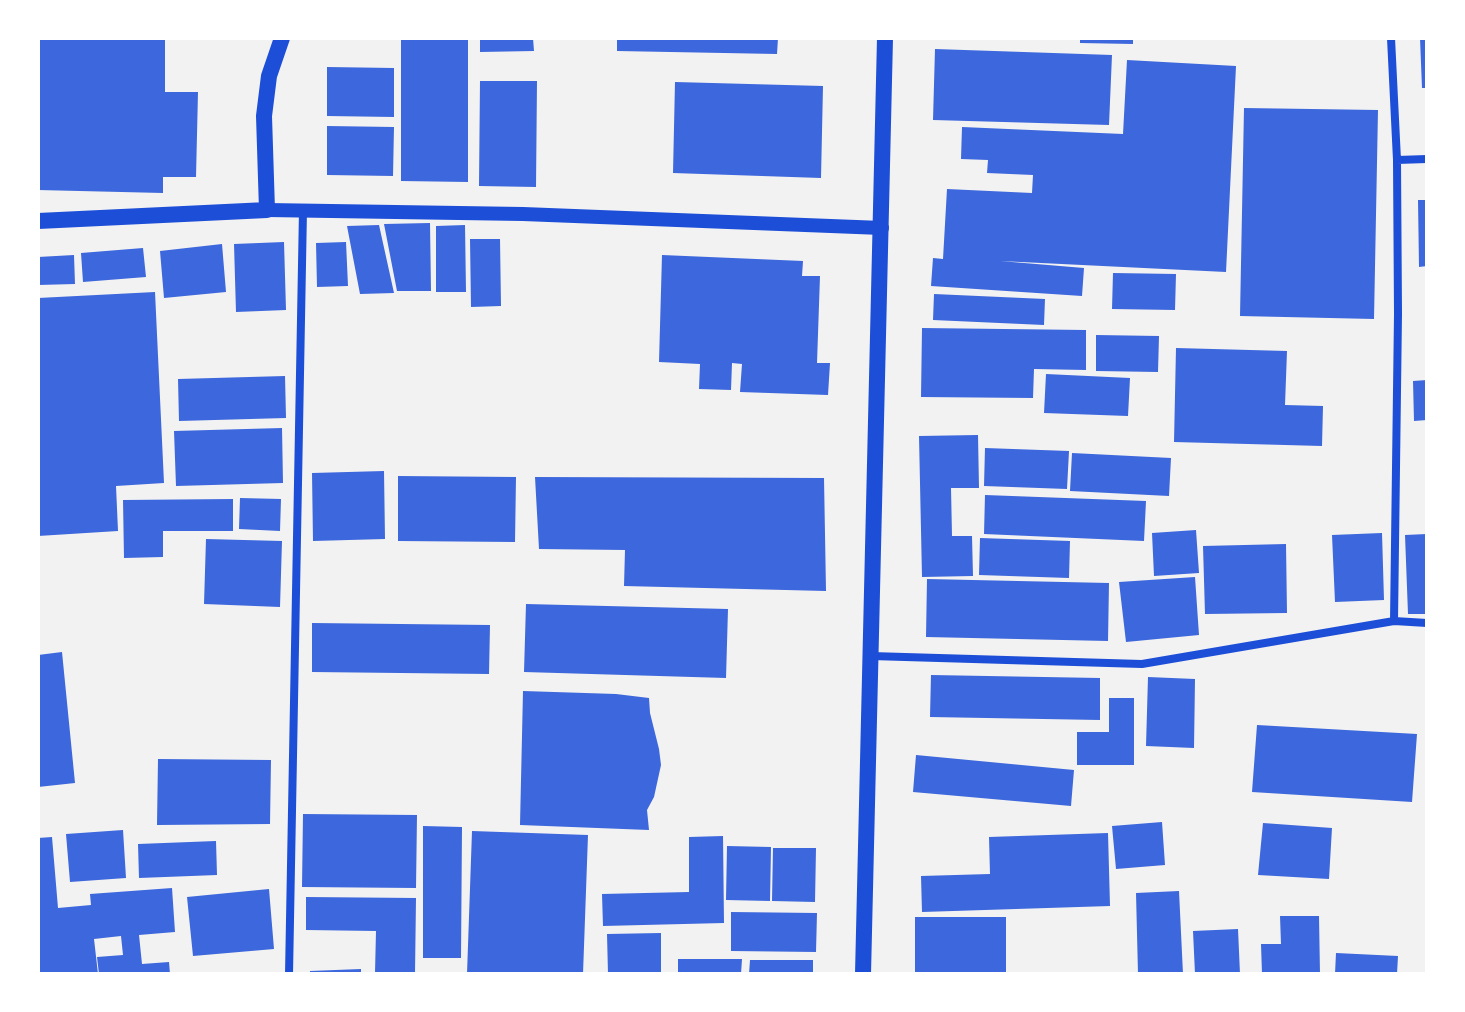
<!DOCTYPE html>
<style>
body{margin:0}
#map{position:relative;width:1465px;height:1012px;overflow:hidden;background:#f2f2f2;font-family:Mulish,sans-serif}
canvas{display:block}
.frame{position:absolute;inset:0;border:40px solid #fff;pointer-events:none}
</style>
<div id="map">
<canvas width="1465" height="1012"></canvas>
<div class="frame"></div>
</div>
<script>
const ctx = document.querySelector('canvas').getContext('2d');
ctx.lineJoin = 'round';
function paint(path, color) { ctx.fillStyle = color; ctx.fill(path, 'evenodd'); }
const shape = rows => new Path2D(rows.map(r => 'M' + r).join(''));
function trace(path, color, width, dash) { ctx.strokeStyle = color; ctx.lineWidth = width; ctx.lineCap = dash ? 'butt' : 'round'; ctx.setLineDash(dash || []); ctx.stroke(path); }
paint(shape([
 [38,38,165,38,165,92,198,92,196,177,163,177,163,193,38,190],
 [401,38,468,38,468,182,401,181],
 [480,38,533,38,534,51,480,52],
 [617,38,778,38,777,54,617,51],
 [1080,38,1133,38,1133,44,1080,43],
 [1420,38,1427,38,1427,88,1422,88],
 [935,49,1112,55,1109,125,933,120],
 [1127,60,1236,66,1226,272,1000,261,1084,268,1082,296,931,286,933,258,943,259,947,189,1032,193,1033,175,987,173,988,160,961,159,962,127,1123,134],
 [327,67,394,68,394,117,327,116],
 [480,81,537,81,536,187,479,186],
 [675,82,823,86,821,178,673,173],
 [1244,108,1378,110,1374,319,1240,316],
 [327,126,394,127,393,176,327,175],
 [1418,200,1427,200,1427,266,1419,267],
 [430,223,431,291,397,291,384,224],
 [379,225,394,293,360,294,347,226],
 [465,225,466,292,436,292,436,226],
 [470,239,500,239,501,306,471,307],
 [284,242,286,310,236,312,234,244],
 [346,242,348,286,317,287,316,243],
 [222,244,226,292,164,298,160,251],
 [143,248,146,277,83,282,81,253],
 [74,255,75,284,38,285,38,257],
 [662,255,803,261,802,276,820,276,817,363,830,363,828,395,740,392,742,364,732,363,731,390,699,389,700,364,659,362],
 [1113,273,1176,274,1175,310,1112,309],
 [155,292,164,483,116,486,118,531,38,536,38,298],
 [934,294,1045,299,1044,325,933,320],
 [922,328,1086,330,1086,370,1034,369,1033,398,921,397],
 [1096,335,1159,336,1158,372,1096,371],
 [1176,348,1287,351,1285,405,1323,406,1322,446,1174,442],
 [1046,374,1130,378,1128,416,1044,413],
 [285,376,286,418,179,421,178,379],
 [1427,380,1427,420,1414,421,1413,381],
 [282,428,283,483,176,486,174,431],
 [978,435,979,488,951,488,952,536,972,536,973,576,922,577,919,436],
 [985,448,1069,451,1067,489,984,486],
 [1072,453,1171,458,1169,496,1070,491],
 [384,471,385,539,313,541,312,473],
 [398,476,516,477,515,542,398,541],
 [535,477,824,478,826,591,624,586,625,550,539,549],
 [985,495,1146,501,1144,541,984,534],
 [240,498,281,499,280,531,239,529],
 [233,499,233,531,163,531,163,557,124,558,123,500],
 [1196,530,1199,573,1154,576,1152,533],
 [1382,533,1384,600,1335,602,1332,535],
 [1427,534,1427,614,1408,614,1405,535],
 [980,538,1070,541,1069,578,979,575],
 [206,539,282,541,280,607,204,604],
 [1286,544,1287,613,1205,614,1203,546],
 [1195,577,1199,635,1126,642,1119,582],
 [927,579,1109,583,1108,641,926,637],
 [526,604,728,609,726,678,524,672],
 [312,623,490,625,489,674,312,672],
 [62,652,75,783,38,787,38,655],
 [931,675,1100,678,1100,720,930,717],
 [1148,677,1195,679,1194,748,1146,746],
 [523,691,616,694,649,698,650,713,659,749,661,765,654,797,647,810,649,830,520,825],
 [1109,698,1134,698,1134,765,1077,765,1077,732,1109,732],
 [1257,725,1417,734,1412,802,1252,792],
 [916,755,1074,770,1071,806,913,792],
 [158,759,271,760,270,824,157,825],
 [303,814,417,815,416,888,302,887],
 [1162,822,1165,865,1116,869,1112,826],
 [1263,823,1332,828,1329,879,1258,875],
 [423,826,462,827,461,958,423,958],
 [123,830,126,878,70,882,66,834],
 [472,831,588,835,583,974,467,974],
 [1108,833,1110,906,922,912,921,876,990,874,989,837],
 [723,836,724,923,603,926,602,894,689,892,689,837],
 [52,837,58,908,91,905,90,894,172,888,175,932,139,935,142,964,169,962,170,974,99,974,97,957,123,955,121,936,94,939,98,974,38,974,38,838],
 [216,841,217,875,139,878,138,844],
 [727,846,771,847,770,901,726,900],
 [773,848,816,848,815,902,772,901],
 [269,889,274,949,193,956,187,897],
 [1179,891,1183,974,1138,974,1136,893],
 [306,897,416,898,415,973,375,973,376,931,306,930],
 [731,912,817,913,816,952,731,951],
 [1280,916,1319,916,1320,974,1262,974,1261,944,1281,944],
 [915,917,1006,917,1006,974,915,974],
 [1238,929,1240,974,1195,974,1193,931],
 [661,933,661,974,608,974,607,934],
 [1336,953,1398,956,1397,974,1335,974],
 [678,959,742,959,741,974,678,974],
 [750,960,813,960,813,974,749,974],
 [361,969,361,974,310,974,310,971]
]), '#3d67dc');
trace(shape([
 [1391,38,1397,160,1398,314,1394,621],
 [1397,160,1427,159],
 [871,656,1142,664,1394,621,1427,623],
 [289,974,303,210]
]), '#1d4ed8', 8);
trace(shape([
 [267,210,523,214,882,228]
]), '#1d4ed8', 14);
trace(shape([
 [38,221,267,210,264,116,269,76,282,38],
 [863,974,885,38]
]), '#1d4ed8', 16);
</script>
